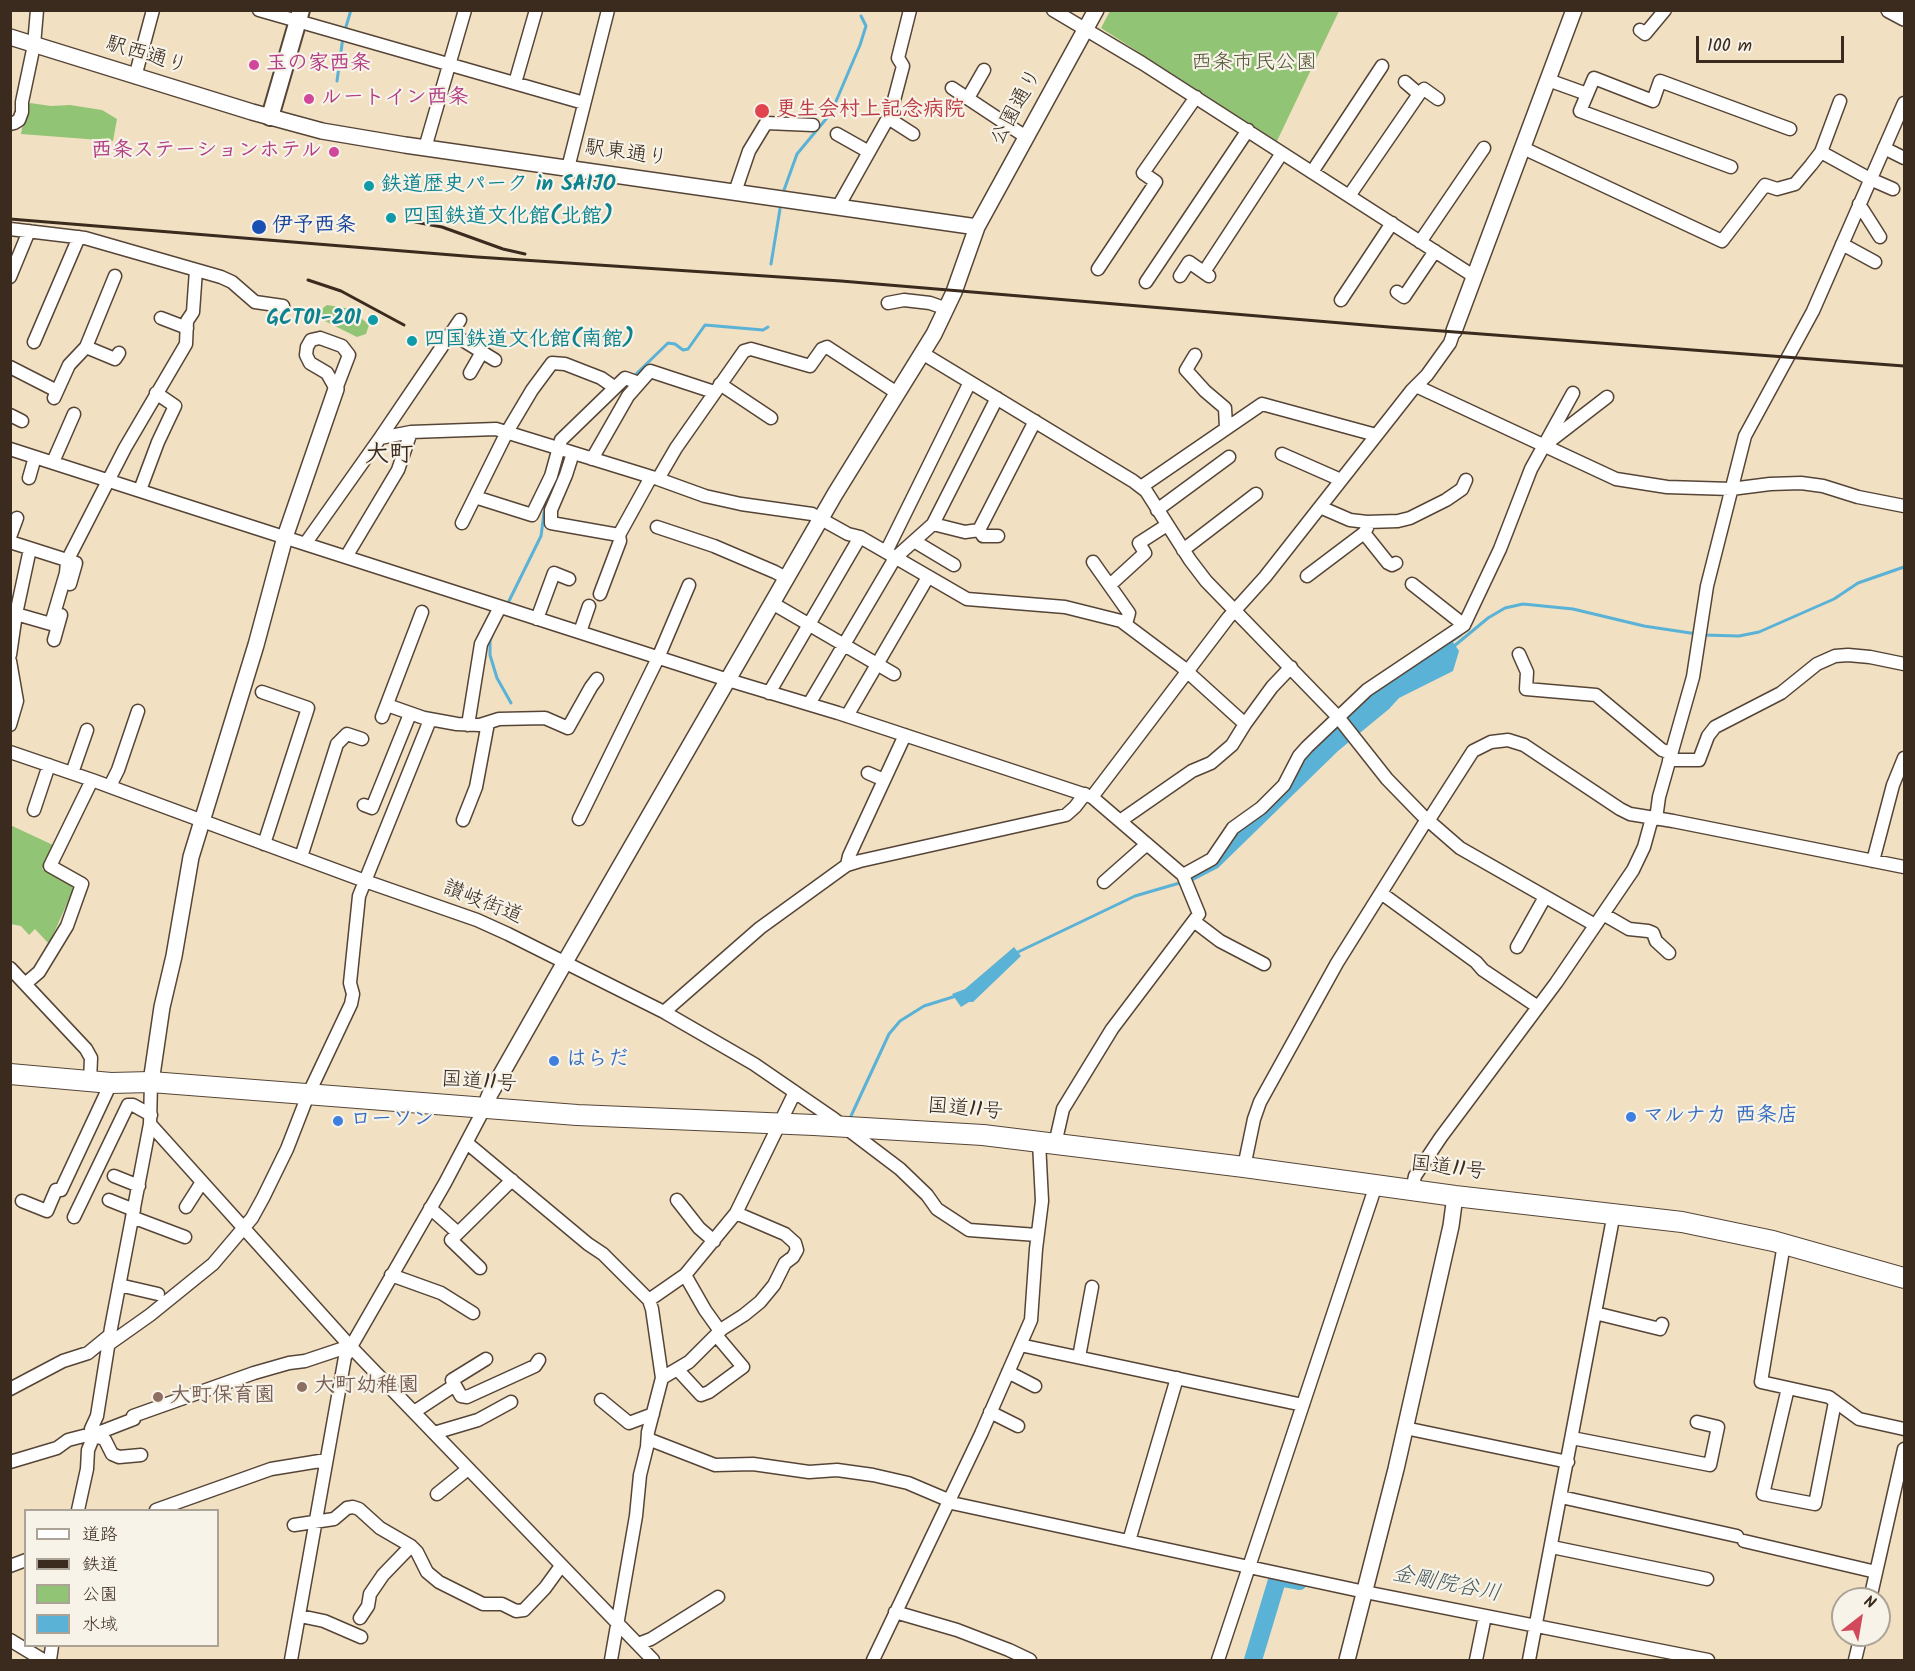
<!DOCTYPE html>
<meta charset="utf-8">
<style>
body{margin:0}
#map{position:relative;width:1915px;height:1671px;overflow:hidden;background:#f1e0c2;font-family:Kalam,"Klee One",sans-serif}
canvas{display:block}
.frame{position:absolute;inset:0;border:12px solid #3b2a1e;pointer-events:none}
.legend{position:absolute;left:24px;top:1509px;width:195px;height:138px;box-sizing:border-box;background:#f7f3e8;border:2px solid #aca397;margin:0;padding:8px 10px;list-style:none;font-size:18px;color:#3b2a1e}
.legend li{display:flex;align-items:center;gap:12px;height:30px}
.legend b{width:30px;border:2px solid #aca397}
.north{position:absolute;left:1831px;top:1587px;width:60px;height:60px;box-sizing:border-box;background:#f7f3e8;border:2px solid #aca397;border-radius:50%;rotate:31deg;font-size:16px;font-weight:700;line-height:24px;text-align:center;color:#3b2a1e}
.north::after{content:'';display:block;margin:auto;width:21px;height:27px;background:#d1495b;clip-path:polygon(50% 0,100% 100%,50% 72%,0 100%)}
.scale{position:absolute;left:1696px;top:36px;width:148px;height:27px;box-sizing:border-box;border:3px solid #3b2a1e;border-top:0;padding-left:8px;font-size:18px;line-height:21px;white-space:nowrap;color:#3b2a1e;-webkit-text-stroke:4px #f7f3e8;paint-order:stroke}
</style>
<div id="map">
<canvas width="1915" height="1671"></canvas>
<div class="frame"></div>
<ul class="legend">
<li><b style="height:8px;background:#fff"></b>道路</li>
<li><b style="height:8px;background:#3b2a1e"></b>鉄道</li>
<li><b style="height:16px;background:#91c474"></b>公園</li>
<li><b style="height:16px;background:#5ab2d7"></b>水域</li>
</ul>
<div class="north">N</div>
<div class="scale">100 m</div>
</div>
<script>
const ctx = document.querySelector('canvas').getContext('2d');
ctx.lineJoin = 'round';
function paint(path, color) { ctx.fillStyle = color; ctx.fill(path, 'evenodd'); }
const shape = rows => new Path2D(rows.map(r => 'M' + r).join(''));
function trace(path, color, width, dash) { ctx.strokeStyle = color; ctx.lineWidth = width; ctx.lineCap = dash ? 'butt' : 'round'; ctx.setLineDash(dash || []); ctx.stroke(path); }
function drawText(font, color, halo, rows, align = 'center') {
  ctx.font = font + ' Kalam,"Klee One",sans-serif'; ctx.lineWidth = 4.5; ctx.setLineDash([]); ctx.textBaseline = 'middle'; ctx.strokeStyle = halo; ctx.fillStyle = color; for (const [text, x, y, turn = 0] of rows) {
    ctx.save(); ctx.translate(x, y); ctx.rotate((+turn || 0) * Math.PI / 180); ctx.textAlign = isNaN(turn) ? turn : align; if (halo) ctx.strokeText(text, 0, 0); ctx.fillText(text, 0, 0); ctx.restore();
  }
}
paint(shape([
 [1110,11,1110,10,1339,11,1277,141,1101,28],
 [30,103,51,106,70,105,102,110,117,119,113,141,21,134,24,119],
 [327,305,351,309,369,325,366,334,357,337,323,320,321,315,323,308],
 [10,825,53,845,42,869,72,886,73,890,49,944,35,929,29,935,21,926,11,924]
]), '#91c474');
paint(shape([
 [1462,632,1462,636,1453,642,1459,651,1453,671,1399,698,1389,709,1338,751,1218,868,1191,882,1192,876,1294,777,1307,755,1370,693],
 [1014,947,1021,956,973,1002,969,1002,961,1007,952,994,965,989]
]), '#5ab2d7');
trace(shape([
 [345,30,351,10],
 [337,81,343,37],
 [784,190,797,154,831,113,860,45,866,26,861,16],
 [771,264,780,209],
 [634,376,668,343,675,344,683,350,688,349,705,325,763,330,768,327],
 [507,605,541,536,544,513,558,473],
 [492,635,490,641,490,655,497,678,511,703],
 [1703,635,1739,636,1759,632,1834,599,1858,583,1904,567],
 [1453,647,1488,618,1505,608,1523,604,1573,609,1644,626,1697,634],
 [1016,953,1135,896,1183,882],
 [851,1116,889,1034,900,1021,924,1006,956,996]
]), '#5ab2d7', 3);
trace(shape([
 [1253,1660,1278,1577,1299,1581]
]), '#5ab2d7', 18);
const minor = shape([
 [259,10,584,103],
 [1053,10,1142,63,1475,277],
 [1640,30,1645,34,1665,10],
 [135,77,153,10],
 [1548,80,1587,94],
 [1405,82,1419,94],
 [515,83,536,10],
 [952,88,1026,137],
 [968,98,984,70],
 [888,118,913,134],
 [10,124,14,123,19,120,22,112,22,102,34,45,37,10],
 [837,134,869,152],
 [425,148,465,10],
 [1523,148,1722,241,1765,185,1777,189,1795,184,1811,165,1821,152,1840,101],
 [1884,148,1904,158],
 [1821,152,1870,179,1893,189],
 [1731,167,1580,111,1594,78,1653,101,1660,81,1790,129],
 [568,168,608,10],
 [1312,172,1382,66],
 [735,192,749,151,766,123,813,125],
 [1349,196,1419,94,1424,89,1438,99],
 [1859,204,1880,237],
 [838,207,888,118,893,104,903,66,898,58,910,10],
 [10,229,85,238,221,277,232,282,255,302,283,306],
 [1420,242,1484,148],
 [1842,244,1875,262],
 [1098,269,1156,182,1143,173,1196,97],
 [1204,272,1282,153],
 [1180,276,1189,262,1209,276],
 [10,277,29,231],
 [1146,282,1248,130],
 [1397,292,1404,297,1435,251],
 [1341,300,1392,223],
 [888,303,904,300,930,303,947,309],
 [161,318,187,328],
 [451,333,495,360],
 [320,338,342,346,349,355,336,389,327,373,310,363,306,355,307,347,311,340,320,338],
 [34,342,79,237],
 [86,347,115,359,119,353],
 [922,353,1133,481,1146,491,1190,560,1206,581,1338,717,1387,779,1422,815,1460,848,1595,925],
 [1195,355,1186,370,1205,391,1225,408,1226,428],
 [10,367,57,391],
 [470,373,482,352],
 [720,384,771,418],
 [1416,386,1616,479,1667,487,1731,489,1770,484,1801,483,1823,486,1858,497,1904,506],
 [54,398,69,365,86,347,115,276],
 [10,415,22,421],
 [380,438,411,432,496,429,658,479,705,496,741,504,812,514,848,534,860,537,967,599,1065,607,1121,621,1181,666,1245,724],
 [1550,441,1607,397],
 [10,449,728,680,838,713,1092,797,1183,875,1199,914,1112,1029,1063,1109,1055,1144],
 [573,453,566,475,551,510,551,523,619,535,651,477],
 [1282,454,1341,480],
 [592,459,628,396,650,371,714,392],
 [53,462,74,414],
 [29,478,35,457],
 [658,479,676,448,744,351,751,349,810,366,822,349,827,347,897,393],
 [1141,487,1262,404,1376,435],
 [140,490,158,442,175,406,156,393],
 [475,497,532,515,551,476,561,440,625,378,639,383],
 [1320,507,1350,520,1367,522,1398,521,1410,518,1446,500,1462,489,1466,480],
 [1157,510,1229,457],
 [462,523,507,432,532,390,552,363,565,364,601,378,614,387],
 [933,524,965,532,979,530,983,536,998,536],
 [657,527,714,546,775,572,786,578],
 [979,530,1035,421],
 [1364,533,1388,563,1392,565,1396,563],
 [10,537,17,518],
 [914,541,954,565],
 [10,542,76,563,70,584],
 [305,544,380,438,460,320],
 [1183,550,1256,494],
 [886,552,970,382],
 [346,557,398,470,411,432],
 [1093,562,1129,613,1126,624],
 [1307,576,1364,533,1367,528,1367,522],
 [1412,584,1464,625],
 [1110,585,1145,553,1139,543,1167,525],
 [600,594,620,541,619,535],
 [772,603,894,674],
 [16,614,51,624,66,573,67,561,125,448,186,344,187,321,193,312,196,270],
 [537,619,554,573,569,579],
 [580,632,589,606],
 [54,640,61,615],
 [1519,654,1527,672,1526,689,1596,695,1662,750,1671,753],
 [10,655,16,614,30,549],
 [10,661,17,701,10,725],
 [262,692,308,708,264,844],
 [769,693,860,537],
 [809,704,895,558,933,524,997,398],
 [387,705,424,718,457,724,480,725,499,719,545,718,568,728,591,687,597,679],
 [847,716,928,577],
 [382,717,422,612],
 [468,725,481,644,500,607],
 [10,752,92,780,365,881,477,920,508,934,664,1012,754,1064,834,1119,900,1169,927,1195,937,1209,969,1230,1037,1235],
 [1669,760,1699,760,1708,736,1715,727,1781,693,1817,664,1835,656,1848,655,1870,657,1904,664],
 [72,773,87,730],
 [868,773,884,780],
 [110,786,118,770,138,711],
 [1092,797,1228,618,1265,577,1412,390,1427,375,1450,343,1454,331],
 [364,805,372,808,410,714],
 [34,810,49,765],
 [579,819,658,658,689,585],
 [1656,819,1659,797,1693,677,1707,586,1745,436,1813,311,1904,103],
 [463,820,476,787,488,723],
 [1120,821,1192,771,1211,763,1232,745,1245,724,1272,687,1291,667],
 [301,857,337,744,347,734,362,739],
 [1873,861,1893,785,1904,758],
 [847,865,849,856,905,735],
 [1183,875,1212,859,1233,828,1261,808,1284,785,1299,756,1307,747,1367,690,1464,625,1500,549,1531,469,1573,393],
 [1104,882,1147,844],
 [1381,893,1476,962,1483,970,1538,1007],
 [1603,914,1629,929,1648,931,1653,933,1656,941,1669,953],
 [1195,922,1220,941,1264,964],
 [1517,947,1545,897],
 [10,968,86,1049,91,1058,90,1081],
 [25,984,39,972,67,926,82,884,50,866,92,780],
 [664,1012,760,928,847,865,860,861,1066,815,1075,807,1085,794],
 [150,1124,350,1346,653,1660],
 [467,1143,588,1244,603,1254,649,1300,652,1309,662,1378,648,1432,647,1447,640,1475,636,1516,611,1660],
 [1244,1167,1254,1119,1260,1102,1337,963,1424,824,1432,815,1473,751,1491,742,1508,740,1524,745,1620,809,1630,814,1673,821,1904,867],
 [114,1176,139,1186],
 [1412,1190,1415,1176,1441,1137,1556,983,1633,870,1644,847,1652,818],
 [109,1200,134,1210],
 [677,1200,699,1228,714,1241],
 [22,1201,47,1211,56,1190,61,1190,111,1083],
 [186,1207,202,1182],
 [430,1208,458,1233],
 [74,1217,128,1105,133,1105,151,1115],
 [132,1217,185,1237],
 [1784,1244,1761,1382,1829,1397,1859,1419,1904,1429],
 [480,1268,451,1240,512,1180],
 [391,1275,441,1293,473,1313],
 [685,1275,705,1310,720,1331],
 [119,1285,158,1294],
 [649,1300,685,1275,736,1213,795,1092],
 [1595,1313,1660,1329,1662,1324],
 [109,1344,150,1315,213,1264,252,1218,263,1198,287,1149,308,1095,351,1004,353,994,350,983,359,896,430,720],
 [1020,1345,1303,1405],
 [1079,1357,1092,1287],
 [486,1359,452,1380,461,1396,467,1397,535,1366,539,1360],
 [677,1369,701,1395,709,1392,743,1367,716,1335],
 [1008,1372,1035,1386],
 [662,1378,689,1362,722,1329,744,1315,760,1302,774,1285,785,1263,793,1257,797,1250,795,1243,785,1234,736,1213],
 [1788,1388,1763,1494,1815,1504,1835,1402],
 [10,1389,63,1361,88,1353,110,1335],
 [601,1400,629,1423,653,1414],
 [414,1412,455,1385],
 [990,1412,1018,1426],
 [1405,1428,1568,1462],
 [434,1433,478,1420,511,1402],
 [93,1438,100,1437,105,1440,112,1454,119,1457,141,1455],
 [1572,1438,1710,1465,1718,1427,1697,1422],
 [648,1439,715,1465,753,1464,809,1472,837,1470,873,1475,908,1483,948,1500],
 [10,1462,57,1448,68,1440,103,1431,134,1419,133,1416,254,1373,289,1363,305,1361,350,1346],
 [437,1494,468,1469],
 [1561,1497,1737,1536],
 [947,1502,1365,1592,1708,1660],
 [78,1510,87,1469,88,1450,93,1438,91,1429,97,1416,111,1328,150,1124,151,1082],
 [156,1510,271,1469,326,1460],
 [294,1525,334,1519,347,1508,353,1507,359,1509,380,1528,411,1546,417,1552,427,1572,439,1582,483,1604,502,1604,516,1611,524,1610,545,1588,561,1566],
 [1129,1541,1177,1378],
 [1744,1541,1876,1572],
 [1552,1547,1707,1579],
 [10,1566,26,1560],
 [1870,1599,1904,1449],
 [895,1612,957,1630,1009,1650,1030,1660],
 [300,1616,324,1621,361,1637],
 [360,1618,368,1606,370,1594,383,1575,411,1546],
 [10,1640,43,1660],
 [638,1644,651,1639,718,1597],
 [50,1660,52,1646],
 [291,1660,345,1357,445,1183,484,1109],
 [873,1660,981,1434,1031,1320,1036,1249,1042,1201,1039,1142],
 [1218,1660,1376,1185],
 [1476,1660,1485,1616],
 [1529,1660,1614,1213],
 [1855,1660,1861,1635]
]);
const tertiary = shape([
 [1889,10,1904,18],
 [10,37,252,112,322,131,405,145,977,227],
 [1454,331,1574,10],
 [151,1082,162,1007,174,956,191,857,256,645,285,537,336,389],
 [484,1109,490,1094,565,962,835,494,934,334,954,292,977,227,1096,10],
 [1347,1660,1396,1469,1451,1226,1455,1196]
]);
const secondary = shape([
 [270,117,301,10]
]);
const trunk = shape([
 [10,1074,111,1083,151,1082,577,1115,814,1125,983,1135,1244,1167,1455,1196,1682,1222,1773,1241,1904,1278]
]);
trace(minor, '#564537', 15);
trace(tertiary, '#564537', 18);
trace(secondary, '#564537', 20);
trace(trunk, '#564537', 22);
trace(minor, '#fff', 12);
trace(tertiary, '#fff', 15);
trace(secondary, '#fff', 16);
trace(trunk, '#fff', 20);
trace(shape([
 [10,219,477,257,841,281,1389,327,1904,366],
 [415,222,442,227,503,249,525,254],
 [308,280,341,291,404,325]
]), '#3b2a1e', 3);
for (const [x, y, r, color] of [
 [254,65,6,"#d1479c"],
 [309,99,6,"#d1479c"],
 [762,111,8,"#e0444e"],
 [334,152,6,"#d1479c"],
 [369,186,6,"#0f9aa8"],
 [391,218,6,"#0f9aa8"],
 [259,227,8,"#1a4fb4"],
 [373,320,6,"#0f9aa8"],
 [412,341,6,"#0f9aa8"],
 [554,1061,6,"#3f7fe0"],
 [1631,1117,6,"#3f7fe0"],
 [338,1121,6,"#3f7fe0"],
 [302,1387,6,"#8d6e63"],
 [158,1397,6,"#8d6e63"]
]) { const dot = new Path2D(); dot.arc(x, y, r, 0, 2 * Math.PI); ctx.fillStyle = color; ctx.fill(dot); trace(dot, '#f7f3e8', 2); }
drawText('21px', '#3b2a1e', '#f7f3e8', [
 ["駅西通り",146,57,17],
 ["公園通り",1018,108,-61],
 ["駅東通り",626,155,8],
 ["讃岐街道",482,904,22],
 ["国道11号",479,1084,4],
 ["国道11号",965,1111,5],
 ["国道11号",1448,1170,7]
]);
drawText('21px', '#555838', '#f7f3e8', [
 ["西条市民公園",1254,64]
]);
drawText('bold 21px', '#b23c85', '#f7f3e8', [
 ["玉の家西条",266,65],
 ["ルートイン西条",321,99],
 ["西条ステーションホテル",322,152,"right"]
], 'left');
drawText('bold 21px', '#be3a42', '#f7f3e8', [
 ["更生会村上記念病院",776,111]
], 'left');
drawText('bold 21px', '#0d838f', '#f7f3e8', [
 ["鉄道歴史パーク in SAIJO",381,186],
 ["四国鉄道文化館(北館)",403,218],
 ["GCT01-201",361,320,"right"],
 ["四国鉄道文化館(南館)",424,341]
], 'left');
drawText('bold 21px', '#164399', '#f7f3e8', [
 ["伊予西条",272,227]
], 'left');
drawText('bold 21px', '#366cbe', '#f7f3e8', [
 ["はらだ",566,1061],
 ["マルナカ 西条店",1643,1117],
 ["ローソン",350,1121]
], 'left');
drawText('bold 21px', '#785e54', '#f7f3e8', [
 ["大町幼稚園",314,1387],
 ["大町保育園",170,1397]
], 'left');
drawText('italic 22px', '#465a5f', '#f7f3e8', [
 ["金剛院谷川",1446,1586,11]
]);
drawText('bold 24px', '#3b2a1e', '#f7f3e8', [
 ["大町",389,457]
]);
</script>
